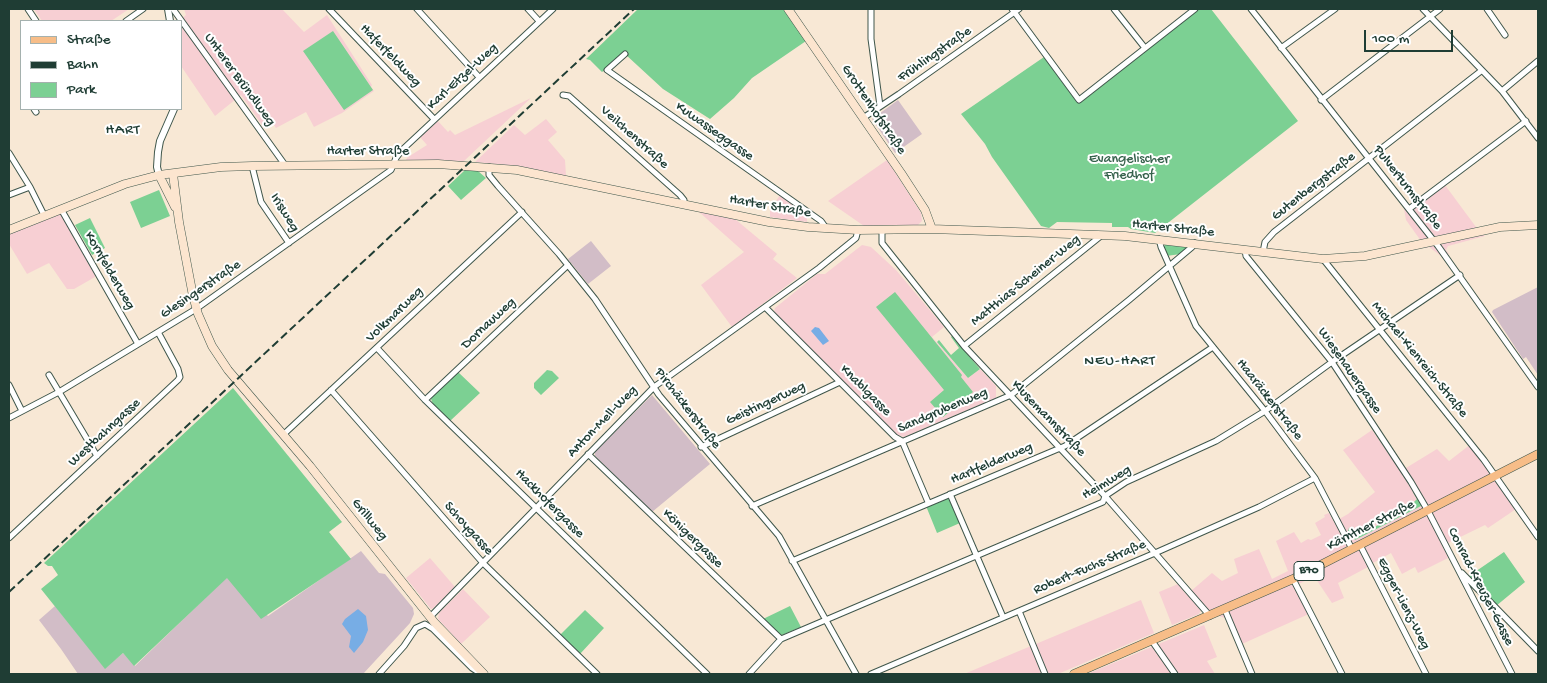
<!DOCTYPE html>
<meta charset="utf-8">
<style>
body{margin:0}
#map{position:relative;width:1547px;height:683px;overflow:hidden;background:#f8e8d5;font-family:"Gochi Hand",sans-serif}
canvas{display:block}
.frame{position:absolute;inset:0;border:10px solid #1f3d34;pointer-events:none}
.legend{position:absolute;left:20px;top:20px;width:162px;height:90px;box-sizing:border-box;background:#fff;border:1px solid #a5b1ae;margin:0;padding:6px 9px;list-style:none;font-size:15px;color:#1f3d34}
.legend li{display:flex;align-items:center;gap:10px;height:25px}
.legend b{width:25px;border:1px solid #a5b1ae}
.scale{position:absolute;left:1364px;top:30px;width:89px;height:22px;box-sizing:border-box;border:2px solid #1f3d34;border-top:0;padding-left:6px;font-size:15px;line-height:18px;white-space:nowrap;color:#1f3d34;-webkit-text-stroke:4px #fff;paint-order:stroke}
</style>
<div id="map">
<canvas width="1547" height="683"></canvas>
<div class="frame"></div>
<ul class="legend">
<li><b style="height:6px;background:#f7bd88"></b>Straße</li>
<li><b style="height:6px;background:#1f3d34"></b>Bahn</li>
<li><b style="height:14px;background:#7cd093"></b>Park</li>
</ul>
<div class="scale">100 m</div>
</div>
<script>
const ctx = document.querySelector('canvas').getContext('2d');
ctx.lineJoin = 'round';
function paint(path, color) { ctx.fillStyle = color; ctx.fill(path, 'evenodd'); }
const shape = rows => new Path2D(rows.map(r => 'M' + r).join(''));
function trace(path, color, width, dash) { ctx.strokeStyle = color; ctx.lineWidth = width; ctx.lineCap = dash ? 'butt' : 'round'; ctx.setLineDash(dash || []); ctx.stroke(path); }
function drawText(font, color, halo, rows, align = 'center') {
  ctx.font = font + ' "Gochi Hand",sans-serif'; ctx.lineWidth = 4; ctx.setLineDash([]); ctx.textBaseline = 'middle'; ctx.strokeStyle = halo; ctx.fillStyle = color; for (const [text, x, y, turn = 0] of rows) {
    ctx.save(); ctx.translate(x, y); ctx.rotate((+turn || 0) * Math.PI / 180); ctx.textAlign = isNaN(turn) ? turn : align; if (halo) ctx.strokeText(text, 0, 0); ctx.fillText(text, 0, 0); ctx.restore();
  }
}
paint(shape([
 [34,9,129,9,111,21,42,21],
 [184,9,282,9,304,32,327,15,372,85,371,87,374,91,342,113,314,127,306,112,276,128,270,119,262,125,241,95,215,116,181,66,181,21,179,21,186,15],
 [531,98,464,161,454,167,400,167,408,157,427,145,420,137,437,120,448,132,450,130,455,135],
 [546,119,557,132,548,140,565,160,566,176,517,166,475,162,514,125,525,135],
 [887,160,921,213,922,221,918,225,864,226,828,201],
 [1442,181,1476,227,1485,236,1448,246,1446,250,1449,254,1441,256,1429,247,1426,248,1406,220,1404,209],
 [780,195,807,214,807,222,770,217,770,210],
 [698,211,735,219,777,254,773,259,797,278,732,327,701,285,744,252],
 [61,212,96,275,95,277,74,289,67,289,49,263,27,274,9,244,9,234],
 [862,245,871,247,896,270,944,327,932,337,968,378,980,369,996,386,996,398,904,437,897,435,774,312,775,308,817,274,825,274],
 [1372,430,1401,471,1437,449,1449,461,1471,444,1516,509,1488,528,1485,525,1448,543,1454,555,1418,573,1415,567,1402,574,1391,553,1373,563,1368,567,1338,583,1344,598,1332,603,1314,576,1297,585,1311,613,1242,644,1238,648,1225,618,1201,610,1199,614,1172,625,1159,592,1178,584,1185,593,1191,591,1212,573,1222,581,1238,573,1234,559,1259,549,1272,579,1288,571,1276,541,1294,532,1301,543,1308,539,1311,540,1321,535,1315,523,1325,517,1324,515,1329,513,1334,522,1348,514,1375,492,1343,450],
 [430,558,455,587,434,608,431,609,406,578],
 [463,589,490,617,461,644,438,619,439,613],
 [1141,600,1154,633,1058,674,964,674],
 [1204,625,1217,657,1207,661,1215,674,1087,674]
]), '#f7cfd3');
paint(shape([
 [898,100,922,134,895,153,872,119],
 [591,241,611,266,588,284,568,259],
 [1538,287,1538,375,1526,357,1523,359,1492,312,1493,310],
 [652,395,710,464,652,512,595,456,595,452],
 [361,551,379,573,385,574,413,608,414,614,410,623,363,674,78,674,61,649,39,620,55,606,105,668,123,653,135,666,227,577,268,616]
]), '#d2bdc7');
paint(shape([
 [638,9,784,9,806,41,752,78,734,98,710,119,663,89,625,54,602,72,590,60,586,59],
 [1199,9,1211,9,1298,121,1155,233,1131,229,1128,227,1112,227,1112,223,1057,222,1049,228,1041,226,992,157,985,144,961,114,1044,57,1077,102,1080,103],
 [333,31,373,90,344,110,303,51],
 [465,170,478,171,486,178,461,200,448,186],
 [159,190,170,216,141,228,130,202],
 [90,218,105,248,92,255,75,225],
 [1166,244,1187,247,1188,248,1181,254,1166,256,1163,247],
 [895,292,962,375,961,377,973,392,943,417,930,402,944,390,876,307],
 [952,336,980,369,968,378,937,342,939,340,951,355,959,348,951,337],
 [547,370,552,371,559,378,541,395,534,388,534,383],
 [458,372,480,393,450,421,433,404,431,399,432,396],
 [233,388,342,522,329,532,351,559,261,619,227,578,134,666,123,653,105,669,41,589,58,575,52,566,48,566,44,563],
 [1412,491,1422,504,1421,506,1355,540,1353,536,1351,537,1348,531,1349,528,1352,527,1357,536,1415,506,1413,503,1417,499],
 [948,498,950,500,960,523,937,533,926,506],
 [1504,552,1525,582,1496,606,1469,576],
 [790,606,801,627,782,635,779,634,763,619],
 [585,610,604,628,580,654,560,635]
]), '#7cd093');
paint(shape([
 [815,327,819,328,829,341,823,345,811,331],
 [358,609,366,616,368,630,363,642,354,653,349,647,351,636,342,624,345,619]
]), '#77ade5');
const minor = shape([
 [28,9,36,21],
 [173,9,285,165],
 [329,9,434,119],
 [417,9,479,77],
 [528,9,539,21],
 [871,9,871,39,880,106],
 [1012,9,1079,100,1195,9],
 [1114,9,1145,48],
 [1251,9,1438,246,1538,387],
 [1423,9,1502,91,1538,138],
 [1487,9,1505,35],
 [126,21,143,9],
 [1281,48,1335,9],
 [625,54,607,70,821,221,826,228],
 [1502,91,1538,61],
 [563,95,569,96,680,195,684,200,684,203],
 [1321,100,1440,9],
 [34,109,36,112],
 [863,118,899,94,1019,9],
 [9,153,30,187,44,215],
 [252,166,261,202,289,243],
 [489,167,489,175,498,186,559,254,595,299,659,395,779,536,856,674],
 [9,195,30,187],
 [61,209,138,344],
 [1409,209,1526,121],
 [882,230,882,243,964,346,1105,496,1210,616],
 [1159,239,1161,247,1196,326,1265,411,1315,478,1352,549],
 [1245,250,1246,256,1332,362,1411,482,1428,511,1512,674],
 [1263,252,1265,242,1274,232,1481,71],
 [1323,259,1484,460,1538,537],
 [765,307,895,437,902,441,928,502],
 [964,346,1102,235],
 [377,348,425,400,707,674],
 [49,375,97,456],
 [9,385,22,411],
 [331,390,483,563,597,674],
 [425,400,568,265],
 [9,418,59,392,196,309,391,170,396,158,402,150,553,9],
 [284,434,522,212],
 [701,447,840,382],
 [588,454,781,639],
 [950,494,1003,617],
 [752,506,1011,395,1129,300,1192,247,1195,243],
 [9,538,178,380,180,377,178,369,158,332],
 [1360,545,1426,674],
 [792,561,1065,446,1213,347],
 [1462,573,1538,651],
 [1293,579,1342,674],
 [1225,610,1252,674],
 [1019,611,1045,674],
 [430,617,654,387,819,268,856,238,858,230],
 [1152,641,1175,674],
 [379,674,404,646,416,628,425,624,433,629,472,668,481,674],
 [749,674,781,639,1103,502,1105,496,1126,482,1216,441,1265,411,1332,362,1460,275],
 [871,674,1155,553,1259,507,1315,478]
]);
const tertiary = shape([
 [168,9,170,21],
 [159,175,157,167,158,152,160,141,174,109]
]);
const secondary = shape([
 [788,9,901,173,925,210,932,229],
 [173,174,179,222,193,296,198,314,212,346,228,370,310,466,434,622,484,674],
 [159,175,175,207],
 [9,230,125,184,159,175,221,167,252,166,438,164,517,170,769,222,808,227,858,230,932,229,1125,236,1323,259,1365,256,1500,227,1538,225]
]);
const primary = shape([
 [1074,674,1293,579,1538,454]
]);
trace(minor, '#40574c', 7);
trace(tertiary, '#40574c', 8);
trace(secondary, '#40574c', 9);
trace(primary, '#40574c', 9);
trace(minor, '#fff', 5);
trace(tertiary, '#fff', 6);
trace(secondary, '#fce5cf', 8);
trace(primary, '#f7bd88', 8);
trace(shape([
 [9,592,634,9]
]), '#1f3d34', 2, [8, 4]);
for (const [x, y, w] of [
 [1309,571,30]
]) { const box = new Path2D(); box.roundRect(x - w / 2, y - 9.5, w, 19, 4); ctx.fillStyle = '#fff'; ctx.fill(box); trace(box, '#1f3d34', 1); }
drawText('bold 12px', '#1f3d34', null, [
 ["B70",1309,571]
]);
drawText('14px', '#1f3d34', '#fff', [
 ["Frühlingstraße",935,55,-35],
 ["Haferfeldweg",390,56,46],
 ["Karl-Etzel-Weg",463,77,-43],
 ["Unterer Bründlweg",239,80,54],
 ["Grottenhofstraße",873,110,56],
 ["Kuwasseggasse",714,132,35],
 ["Veilchenstraße",634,138,42],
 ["Harter Straße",368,152],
 ["Gutenbergstraße",1314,187,-38],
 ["Pulverturmstraße",1407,188,52],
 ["Harter Straße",770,207,10],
 ["Irisweg",284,213,58],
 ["Harter Straße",1173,229,6],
 ["Kornfelderweg",109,271,60],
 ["Matthias-Scheiner-Weg",1026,281,-39],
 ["Glesingerstraße",201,290,-34],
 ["Volkmarweg",395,315,-44],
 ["Dornauweg",489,324,-43],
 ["Michael-Kienreich-Straße",1419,360,51],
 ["Wiesenauergasse",1349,371,55],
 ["Knablgasse",865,391,45],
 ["Haaräckerstraße",1269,400,52],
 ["Geistingerweg",766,404,-25],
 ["Pirchäckerstraße",687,409,52],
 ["Sandgrubenweg",943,411,-23],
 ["Klusemannstraße",1048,419,46],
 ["Anton-Mell-Weg",603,422,-46],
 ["Westbahngasse",105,433,-43],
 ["Hartfelderweg",992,464,-23],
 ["Heimweg",1107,483,-31],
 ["Hackhofergasse",549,504,45],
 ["Grillweg",369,520,51],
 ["Kärntner Straße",1371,526,-27],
 ["Schoygasse",468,529,48],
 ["Königergasse",692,539,44],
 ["Robert-Fuchs-Straße",1090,568,-23],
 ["Conrad-Kreuzer-Gasse",1480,587,63],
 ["Egger-Lienz-Weg",1403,604,63]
]);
drawText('14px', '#36624c', '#fff', [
 ["Evangelischer",1129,160],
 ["Friedhof",1129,176]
]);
ctx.letterSpacing = '1px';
drawText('15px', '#1f3d34', '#fff', [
 ["HART",123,131],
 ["NEU-HART",1120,362]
]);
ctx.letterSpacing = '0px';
</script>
